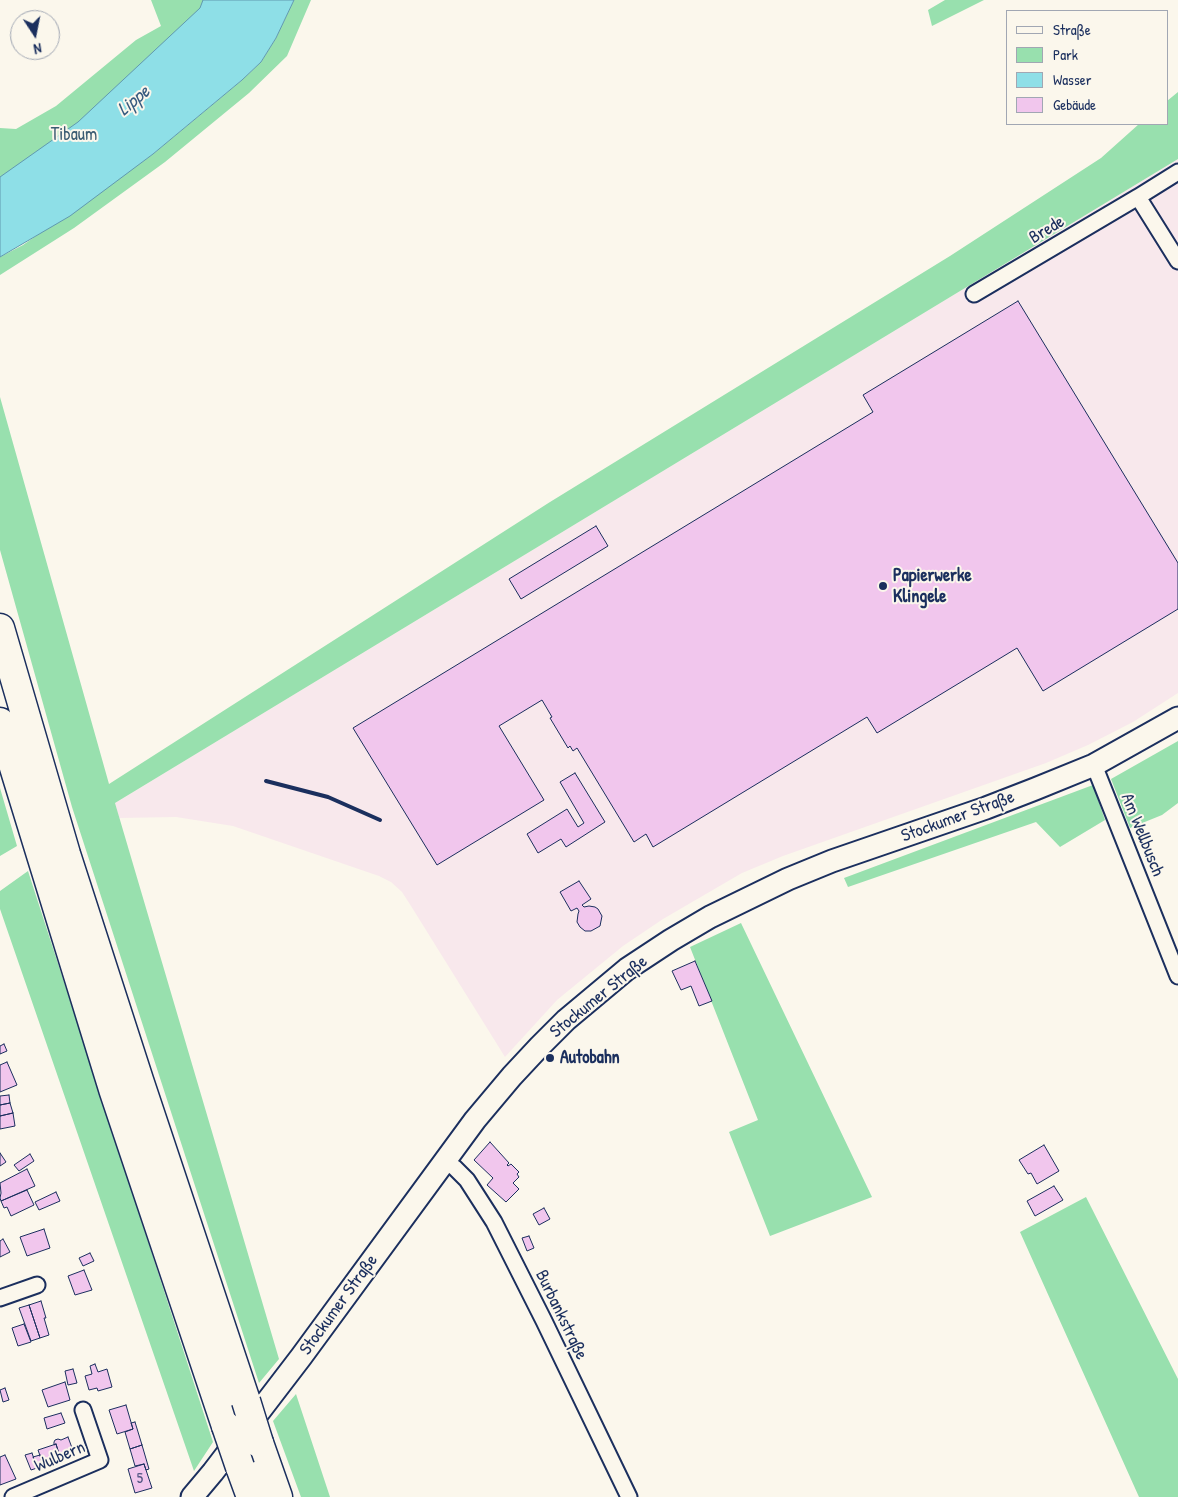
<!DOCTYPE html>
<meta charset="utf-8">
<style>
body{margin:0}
#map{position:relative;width:1178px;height:1497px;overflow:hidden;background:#fbf7ec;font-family:"Patrick Hand",sans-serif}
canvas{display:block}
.legend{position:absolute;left:1006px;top:10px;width:162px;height:115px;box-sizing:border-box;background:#fbf7ec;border:1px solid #a1a7b3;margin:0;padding:6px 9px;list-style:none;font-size:15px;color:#1b2f5e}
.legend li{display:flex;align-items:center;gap:10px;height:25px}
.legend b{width:25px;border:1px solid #a1a7b3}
.north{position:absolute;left:10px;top:10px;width:50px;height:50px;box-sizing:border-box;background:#fbf7ec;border:1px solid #a1a7b3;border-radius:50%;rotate:169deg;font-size:14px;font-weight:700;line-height:20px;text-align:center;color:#1b2f5e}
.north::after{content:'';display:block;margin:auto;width:18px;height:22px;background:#1b2f5e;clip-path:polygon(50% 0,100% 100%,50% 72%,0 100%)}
</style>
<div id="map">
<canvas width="1178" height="1497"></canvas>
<ul class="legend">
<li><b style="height:6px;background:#fbf7ec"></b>Straße</li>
<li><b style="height:14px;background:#98e0ae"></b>Park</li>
<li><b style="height:14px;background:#8edfe7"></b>Wasser</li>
<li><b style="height:14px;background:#f1c6ed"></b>Gebäude</li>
</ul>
<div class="north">N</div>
</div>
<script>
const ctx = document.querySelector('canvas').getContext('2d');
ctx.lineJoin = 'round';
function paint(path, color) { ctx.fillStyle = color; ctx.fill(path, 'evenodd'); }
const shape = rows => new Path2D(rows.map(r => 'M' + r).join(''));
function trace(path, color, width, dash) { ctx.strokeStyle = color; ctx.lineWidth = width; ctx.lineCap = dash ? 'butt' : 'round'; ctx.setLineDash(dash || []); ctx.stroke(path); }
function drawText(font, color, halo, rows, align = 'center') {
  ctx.font = font + ' "Patrick Hand",sans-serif'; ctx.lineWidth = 4; ctx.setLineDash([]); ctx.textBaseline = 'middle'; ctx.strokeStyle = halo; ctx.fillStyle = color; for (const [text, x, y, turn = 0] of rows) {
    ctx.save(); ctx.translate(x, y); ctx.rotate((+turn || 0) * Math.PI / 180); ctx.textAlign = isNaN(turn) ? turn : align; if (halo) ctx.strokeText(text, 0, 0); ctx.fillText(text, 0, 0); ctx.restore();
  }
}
paint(shape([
 [1178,159,1178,693,1133,722,1088,745,1046,763,783,856,742,873,663,919,623,946,557,1000,505,1057,411,906,402,892,391,882,379,876,233,826,176,817,119,818,115,803]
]), '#f8e8ec');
paint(shape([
 [151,0,252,0,0,216,0,128,16,129,56,106,136,40,161,26],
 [294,0,311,0,287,56,249,93,165,162,74,228,0,275,0,257,23,245,153,154,242,80,261,62,276,38],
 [945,0,984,0,932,26,928,10],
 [1178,92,1178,159,115,803,279,1359,259,1383,72,807,0,550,0,397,109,784,550,502,950,256,1101,158,1139,124,1167,124,1167,101],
 [1178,741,1178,803,1162,815,1130,828,1111,779],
 [1093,785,1105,820,1060,847,1036,822,848,887,844,878],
 [0,788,17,846,0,856],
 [28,871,213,1442,194,1471,0,909,0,891],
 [741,923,872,1197,770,1236,729,1132,758,1120,690,947],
 [1086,1197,1178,1379,1178,1497,1139,1497,1020,1232],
 [296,1394,330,1497,301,1497,273,1421]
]), '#98e0ae');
const water = shape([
 [203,0,294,0,276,38,261,62,242,80,153,154,70,216,0,257,0,177,78,122,200,8,203,0]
]);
paint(water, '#8edfe7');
trace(water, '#6099b0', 1);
const building = shape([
 [1018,301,1178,563,1178,609,1043,691,1017,648,877,733,867,717,653,847,646,834,634,842,577,748,573,751,570,746,568,748,550,718,552,717,542,700,499,726,544,800,437,865,353,728,873,412,863,395,1018,301],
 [596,526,608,546,521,599,509,579,596,526],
 [575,773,605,822,566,847,561,839,538,853,527,834,567,809,578,827,584,823,560,782,575,773],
 [579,881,591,899,582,905,584,907,589,906,595,907,598,909,602,916,600,926,591,931,585,931,580,927,577,922,578,914,579,911,577,908,571,911,560,892,579,881],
 [695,961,712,1001,699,1006,691,986,681,990,672,971,695,961],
 [4,1044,7,1051,0,1054,0,1046,4,1044],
 [7,1062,17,1085,0,1092,0,1065,7,1062],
 [9,1095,10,1103,0,1105,0,1096,9,1095],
 [10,1103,13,1113,0,1116,0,1105,10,1103],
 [13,1113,15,1126,0,1129,0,1116,13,1113],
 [490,1142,509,1163,507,1165,508,1166,511,1164,519,1172,517,1174,519,1177,513,1183,519,1189,506,1202,487,1185,493,1178,474,1160,490,1142],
 [1044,1145,1059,1171,1037,1184,1031,1173,1028,1174,1019,1160,1044,1145],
 [0,1153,6,1162,0,1166,0,1153],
 [30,1154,34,1161,19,1171,14,1165,30,1154],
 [27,1169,35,1186,1,1201,0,1198,1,1193,0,1183,27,1169],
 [1054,1186,1063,1200,1035,1216,1027,1201,1054,1186],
 [27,1190,34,1205,11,1216,7,1207,4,1208,1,1201,27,1190],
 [56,1192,60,1201,39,1210,35,1202,56,1192],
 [544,1208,550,1219,539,1225,533,1214,544,1208],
 [44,1229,50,1248,27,1256,20,1237,44,1229],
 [529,1236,534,1248,527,1251,522,1238,529,1236],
 [3,1239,10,1252,0,1257,0,1241,3,1239],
 [90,1253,94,1261,83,1266,79,1258,90,1253],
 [84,1270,92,1290,75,1295,68,1276,84,1270],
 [41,1301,46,1318,44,1318,49,1335,40,1338,29,1305,41,1301],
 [29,1305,40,1338,31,1341,19,1308,29,1305],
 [24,1324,31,1342,18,1346,12,1328,24,1324],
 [95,1364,98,1372,107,1369,112,1387,98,1391,97,1388,89,1390,85,1376,92,1374,90,1366,95,1364],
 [73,1369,77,1383,68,1385,65,1371,73,1369],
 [65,1382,70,1400,48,1407,42,1390,65,1382],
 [5,1388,9,1400,3,1402,0,1390,5,1388],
 [126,1405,133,1429,117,1434,109,1410,126,1405],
 [61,1413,65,1423,47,1429,44,1418,61,1413],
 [135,1422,142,1445,130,1449,125,1432,133,1429,131,1423,135,1422],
 [68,1437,75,1456,61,1460,56,1444,54,1445,54,1442,55,1440,58,1439,61,1440,68,1437],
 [56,1444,61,1461,44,1467,38,1450,56,1444],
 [142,1445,149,1469,146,1470,144,1464,135,1466,130,1449,142,1445],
 [32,1453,37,1468,31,1470,25,1455,32,1453],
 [5,1455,16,1479,0,1485,0,1457,5,1455],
 [40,1455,43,1466,37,1468,33,1457,40,1455],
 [144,1464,152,1488,135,1493,128,1469,144,1464]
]);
paint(building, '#f1c6ed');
trace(building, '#1b2f5e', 1);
const minor = shape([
 [1178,172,1138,197,1178,261],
 [974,294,1138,197],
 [1094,765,1178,976],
 [444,1160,455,1168,467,1180,494,1222,544,1321,629,1497],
 [0,1298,37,1285],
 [13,1497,100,1460,83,1410]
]);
const secondary = shape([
 [192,1497,213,1472,301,1357,475,1120,512,1076,540,1046,566,1020,627,969,671,940,710,917,788,879,832,861,986,808,1035,789,1094,765,1178,718]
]);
const motorway = shape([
 [0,628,66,854,139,1080,246,1401],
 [0,722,113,1089,226,1426],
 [259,1443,278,1497],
 [240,1467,251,1497]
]);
trace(minor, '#1b2f5e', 19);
trace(secondary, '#1b2f5e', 25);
trace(motorway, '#1b2f5e', 31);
trace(minor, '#fbf7ec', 15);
trace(secondary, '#fbf7ec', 21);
trace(motorway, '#fbf7ec', 28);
trace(shape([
 [266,781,328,797,380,820]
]), '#1b2f5e', 4);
const motorwayBridge = shape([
 [246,1401,259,1443],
 [226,1426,240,1467]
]);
trace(motorwayBridge, '#1b2f5e', 31, []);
trace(motorwayBridge, '#fbf7ec', 28);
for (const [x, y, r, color] of [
 [883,586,5,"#1b2f5e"],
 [550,1058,5,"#1b2f5e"]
]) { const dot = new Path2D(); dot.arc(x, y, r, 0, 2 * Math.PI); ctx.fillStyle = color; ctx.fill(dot); trace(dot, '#fbf7ec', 2); }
drawText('15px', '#505582', null, [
 ["5",140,1479]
]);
drawText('18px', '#3a5b72', '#fbf7ec', [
 ["Tibaum",74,135]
]);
drawText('18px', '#1b2f5e', '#fbf7ec', [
 ["Brede",1047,230,-31],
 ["Stockumer Straße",958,817,-20],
 ["Am Wellbusch",1142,835,68],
 ["Stockumer Straße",599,997,-39],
 ["Stockumer Straße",339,1305,-54],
 ["Burbankstraße",561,1315,64],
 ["Wulbern",60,1457,-23]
]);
drawText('bold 18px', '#1b2f5e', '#fbf7ec', [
 ["Papierwerke",893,576],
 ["Klingele",893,597],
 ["Autobahn",560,1058]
], 'left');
drawText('italic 19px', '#385b80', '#fbf7ec', [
 ["Lippe",134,101,-40]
]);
</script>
